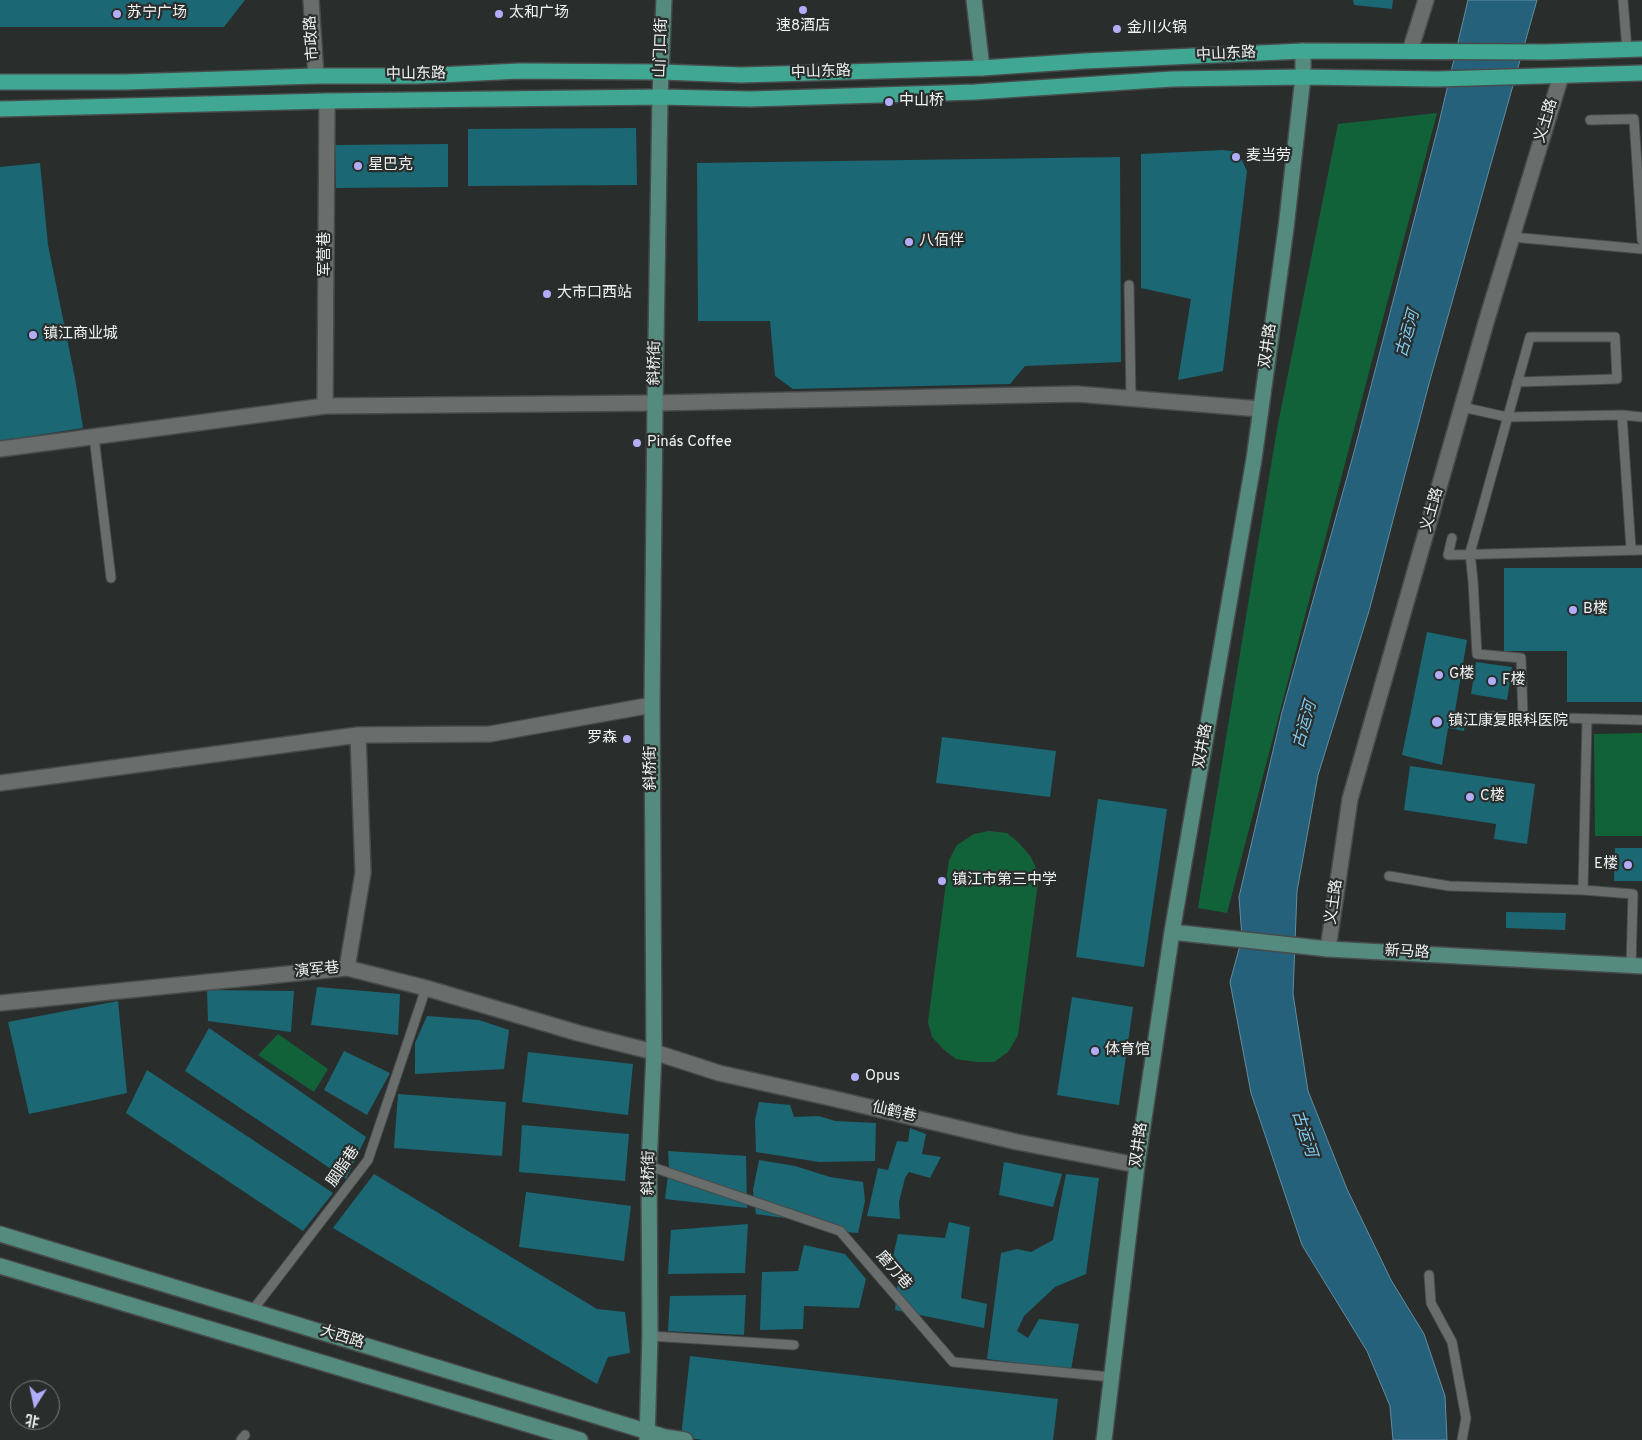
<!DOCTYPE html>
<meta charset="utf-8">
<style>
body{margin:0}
#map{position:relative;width:1642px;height:1440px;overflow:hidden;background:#292e2d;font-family:Overpass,"Noto Sans SC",sans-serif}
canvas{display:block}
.north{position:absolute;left:10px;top:1380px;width:50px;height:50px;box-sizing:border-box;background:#292e2d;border:1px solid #797d7c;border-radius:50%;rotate:190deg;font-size:14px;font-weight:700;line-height:20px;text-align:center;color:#f0f3f3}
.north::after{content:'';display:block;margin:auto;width:18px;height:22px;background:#b2adf9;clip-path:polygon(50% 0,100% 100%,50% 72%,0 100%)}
</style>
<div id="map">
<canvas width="1642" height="1440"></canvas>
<div class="north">北</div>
</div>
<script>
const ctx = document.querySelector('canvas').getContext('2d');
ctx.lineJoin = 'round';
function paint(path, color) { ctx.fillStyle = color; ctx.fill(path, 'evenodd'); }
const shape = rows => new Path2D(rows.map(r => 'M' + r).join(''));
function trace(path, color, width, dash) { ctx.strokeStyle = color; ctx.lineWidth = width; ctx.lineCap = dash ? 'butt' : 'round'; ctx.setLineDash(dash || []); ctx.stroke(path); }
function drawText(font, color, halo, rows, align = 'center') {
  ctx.font = font + ' Overpass,"Noto Sans SC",sans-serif'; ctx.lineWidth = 4.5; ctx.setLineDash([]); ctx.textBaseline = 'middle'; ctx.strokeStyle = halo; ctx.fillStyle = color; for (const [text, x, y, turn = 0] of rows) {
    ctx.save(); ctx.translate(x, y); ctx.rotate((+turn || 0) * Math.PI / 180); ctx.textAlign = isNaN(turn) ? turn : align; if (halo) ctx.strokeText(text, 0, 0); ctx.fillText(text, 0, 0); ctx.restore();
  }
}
paint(shape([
 [1437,113,1227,913,1198,908,1277,429,1338,124],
 [1642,733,1642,836,1595,836,1594,734],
 [989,831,1007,833,1019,843,1031,857,1039,875,1018,1035,1008,1052,994,1062,976,1062,956,1059,943,1049,932,1037,928,1022,949,860,957,845,974,834],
 [278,1034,328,1069,314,1092,258,1055]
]), '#126239');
const water = shape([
 [1468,0,1537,0,1430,380,1369,611,1318,775,1297,891,1293,994,1308,1091,1347,1189,1391,1280,1424,1334,1445,1396,1447,1440,1393,1440,1390,1406,1367,1351,1302,1245,1251,1093,1230,982,1242,938,1239,897,1282,712,1354,452,1438,127,1468,0]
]);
paint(water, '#25617b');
trace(water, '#628d9f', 1);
paint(shape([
 [0,0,245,0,224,27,0,27],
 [1353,0,1393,0,1392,9,1354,5],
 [636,128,637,185,468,186,468,129],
 [448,144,448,187,336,188,335,145],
 [1223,150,1238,152,1247,171,1223,371,1178,380,1191,299,1141,288,1141,154],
 [1120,157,1121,362,1025,366,1010,384,793,389,775,376,770,321,698,321,697,163],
 [40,163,48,245,75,378,83,428,0,441,0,167],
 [1504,568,1642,568,1642,702,1567,702,1567,651,1504,651],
 [1427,632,1467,640,1455,711,1467,713,1464,731,1448,728,1442,765,1402,755],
 [1476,662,1512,667,1507,700,1471,694],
 [942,737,1056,751,1050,797,936,783],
 [1410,766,1535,784,1527,844,1494,839,1496,824,1404,810],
 [1098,799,1167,809,1144,967,1076,957],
 [1615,848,1642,848,1642,881,1614,881],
 [1506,912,1566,913,1565,930,1506,928],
 [317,987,400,994,398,1035,311,1025],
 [207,990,294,991,291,1032,208,1021],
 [1072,997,1133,1007,1119,1105,1057,1095],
 [118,1001,127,1093,29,1114,8,1022],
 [427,1016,479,1020,509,1030,504,1069,415,1074,415,1043],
 [209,1028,366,1137,346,1179,185,1071],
 [344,1051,390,1073,367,1115,324,1090],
 [528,1052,633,1064,628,1115,522,1102],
 [147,1070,333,1193,303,1231,126,1113],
 [398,1094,506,1102,502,1156,394,1148],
 [759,1102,790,1105,794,1117,819,1116,835,1121,876,1123,875,1161,819,1162,756,1152,755,1120],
 [522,1125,629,1134,625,1181,519,1172],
 [910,1128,926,1134,922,1154,941,1157,930,1178,909,1172,905,1178,899,1202,900,1219,867,1216,878,1168,888,1170,897,1141,908,1142],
 [668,1151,746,1156,747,1208,665,1199,669,1167],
 [759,1160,795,1166,830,1177,863,1182,865,1201,858,1233,824,1230,792,1219,756,1214,753,1190],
 [1004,1162,1062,1174,1053,1207,999,1195],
 [374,1174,597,1309,625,1312,630,1353,608,1357,597,1384,333,1228],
 [1066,1174,1099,1178,1086,1274,1055,1287,1024,1316,1017,1331,1028,1338,1039,1319,1079,1324,1071,1370,987,1359,1001,1253,1017,1249,1031,1252,1053,1240],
 [526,1192,631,1206,624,1261,519,1247],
 [949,1222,970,1227,961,1298,987,1304,984,1328,895,1310,899,1265,892,1262,898,1234,945,1238],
 [748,1224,745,1273,668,1274,671,1230],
 [804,1245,845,1254,866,1279,859,1308,804,1306,803,1329,760,1330,762,1272,798,1271],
 [746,1295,744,1335,668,1331,670,1296],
 [690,1356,1058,1399,1053,1440,703,1440,681,1437]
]), '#1b6774');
const lane = shape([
 [1623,0,1627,50],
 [1590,120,1634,119,1642,240],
 [1512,237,1642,249],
 [1129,285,1131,398],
 [1517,382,1617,379,1615,337,1530,337,1470,553,1473,581,1477,654,1521,658,1523,717],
 [1462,407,1507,417,1622,415,1631,549],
 [1622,415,1642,417],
 [94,437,111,578],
 [1452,538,1448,555,1642,550],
 [1482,716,1642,720],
 [1587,719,1583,890,1633,894,1631,966],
 [1389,876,1449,886,1583,890],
 [649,1166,840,1231,953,1362,1111,1377],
 [1429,1275,1431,1303,1452,1342,1466,1418,1462,1440],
 [252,1311,368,1160,426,988],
 [650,1336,794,1345],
 [241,1440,245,1435]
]);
const street = shape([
 [311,0,316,76],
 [1410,51,1426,0],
 [325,406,327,101],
 [0,449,325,406,655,403,1077,394,1260,409],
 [0,783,358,735,490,734,652,705],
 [1328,949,1350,799,1487,319,1561,76],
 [347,968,363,873,358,735],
 [0,1003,347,968,426,988,578,1033,654,1052,719,1073,831,1098,1017,1142,1137,1165]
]);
const secondary = shape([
 [974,0,982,68],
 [1172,932,1328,949,1642,966],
 [0,1234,665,1437,685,1440],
 [0,1266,580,1440],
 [647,1440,650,1336,649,1166,654,1052,652,705,655,403,660,97,664,0],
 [1104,1440,1137,1165,1172,932,1254,459,1286,228,1303,77,1303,51]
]);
const primary = shape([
 [0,82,125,82,316,76,417,76,520,71,662,72,741,75,982,68,1085,61,1303,51,1547,52,1642,49],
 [0,109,327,101,660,97,751,99,975,92,1172,79,1303,77,1437,79,1642,73]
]);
trace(lane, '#474b4b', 11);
trace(street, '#474b4b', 18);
trace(secondary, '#474b4b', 18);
trace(primary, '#474b4b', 18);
trace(lane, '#696e6d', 9);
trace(street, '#696e6d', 15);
trace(secondary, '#558b7f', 15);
trace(primary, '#40a892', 15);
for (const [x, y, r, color] of [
 [803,10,5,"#b2adf9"],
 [117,14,5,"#b2adf9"],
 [499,14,5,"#b2adf9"],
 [1117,29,5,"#b2adf9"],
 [889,102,5,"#b2adf9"],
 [1236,157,5,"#b2adf9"],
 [358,166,5,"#b2adf9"],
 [909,242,5,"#b2adf9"],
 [547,294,5,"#b2adf9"],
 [33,335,5,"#b2adf9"],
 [637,443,5,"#b2adf9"],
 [1573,610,5,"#b2adf9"],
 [1439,675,5,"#b2adf9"],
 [1492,681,5,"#b2adf9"],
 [1437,722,6,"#b2adf9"],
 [627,739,5,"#b2adf9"],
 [1470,797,5,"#b2adf9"],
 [1628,865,5,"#b2adf9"],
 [942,881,5,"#b2adf9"],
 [1095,1051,5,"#b2adf9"],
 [855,1077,5,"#b2adf9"]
]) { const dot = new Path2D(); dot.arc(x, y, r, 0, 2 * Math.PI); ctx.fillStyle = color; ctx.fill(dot); trace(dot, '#292e2d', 2); }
drawText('15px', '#f0f3f3', '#292e2d', [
 ["苏宁广场",127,14],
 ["太和广场",509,14],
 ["速8酒店",803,27,"center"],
 ["金川火锅",1127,29],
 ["中山桥",899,102],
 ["麦当劳",1246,157],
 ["星巴克",368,166],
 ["八佰伴",919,242],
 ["大市口西站",557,294],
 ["镇江商业城",43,335],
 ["Pinás Coffee",647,443],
 ["B楼",1583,610],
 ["G楼",1449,675],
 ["F楼",1502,681],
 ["镇江康复眼科医院",1448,722],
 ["罗森",617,739,"right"],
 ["C楼",1480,797],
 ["E楼",1618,865,"right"],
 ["镇江市第三中学",952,881],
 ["体育馆",1105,1051],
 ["Opus",865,1077]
], 'left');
drawText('15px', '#f0f3f3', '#292e2d', [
 ["市政路",313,38,-94],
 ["山门口街",662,48,-88],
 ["中山东路",1226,55,-3],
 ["中山东路",821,73,-2],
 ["中山东路",416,75,-1],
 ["义土路",1547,121,-73],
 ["军营巷",326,254,-90],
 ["双井路",1269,346,-82],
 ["斜桥街",656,363,-89],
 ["义土路",1433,510,-74],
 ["双井路",1204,746,-80],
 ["斜桥街",652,768,-90],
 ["义土路",1335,902,-82],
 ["新马路",1407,953,3],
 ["演军巷",317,971,-6],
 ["仙鹤巷",894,1113,13],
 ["双井路",1140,1145,-82],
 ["胭脂巷",344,1167,-56],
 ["斜桥街",650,1173,-89],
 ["磨刀巷",893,1271,49],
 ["大西路",342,1338,17]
]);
drawText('italic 16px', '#81cdf2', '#292e2d', [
 ["古运河",1409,334,-74],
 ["古运河",1306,725,-74],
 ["古运河",1303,1134,72]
]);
</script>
